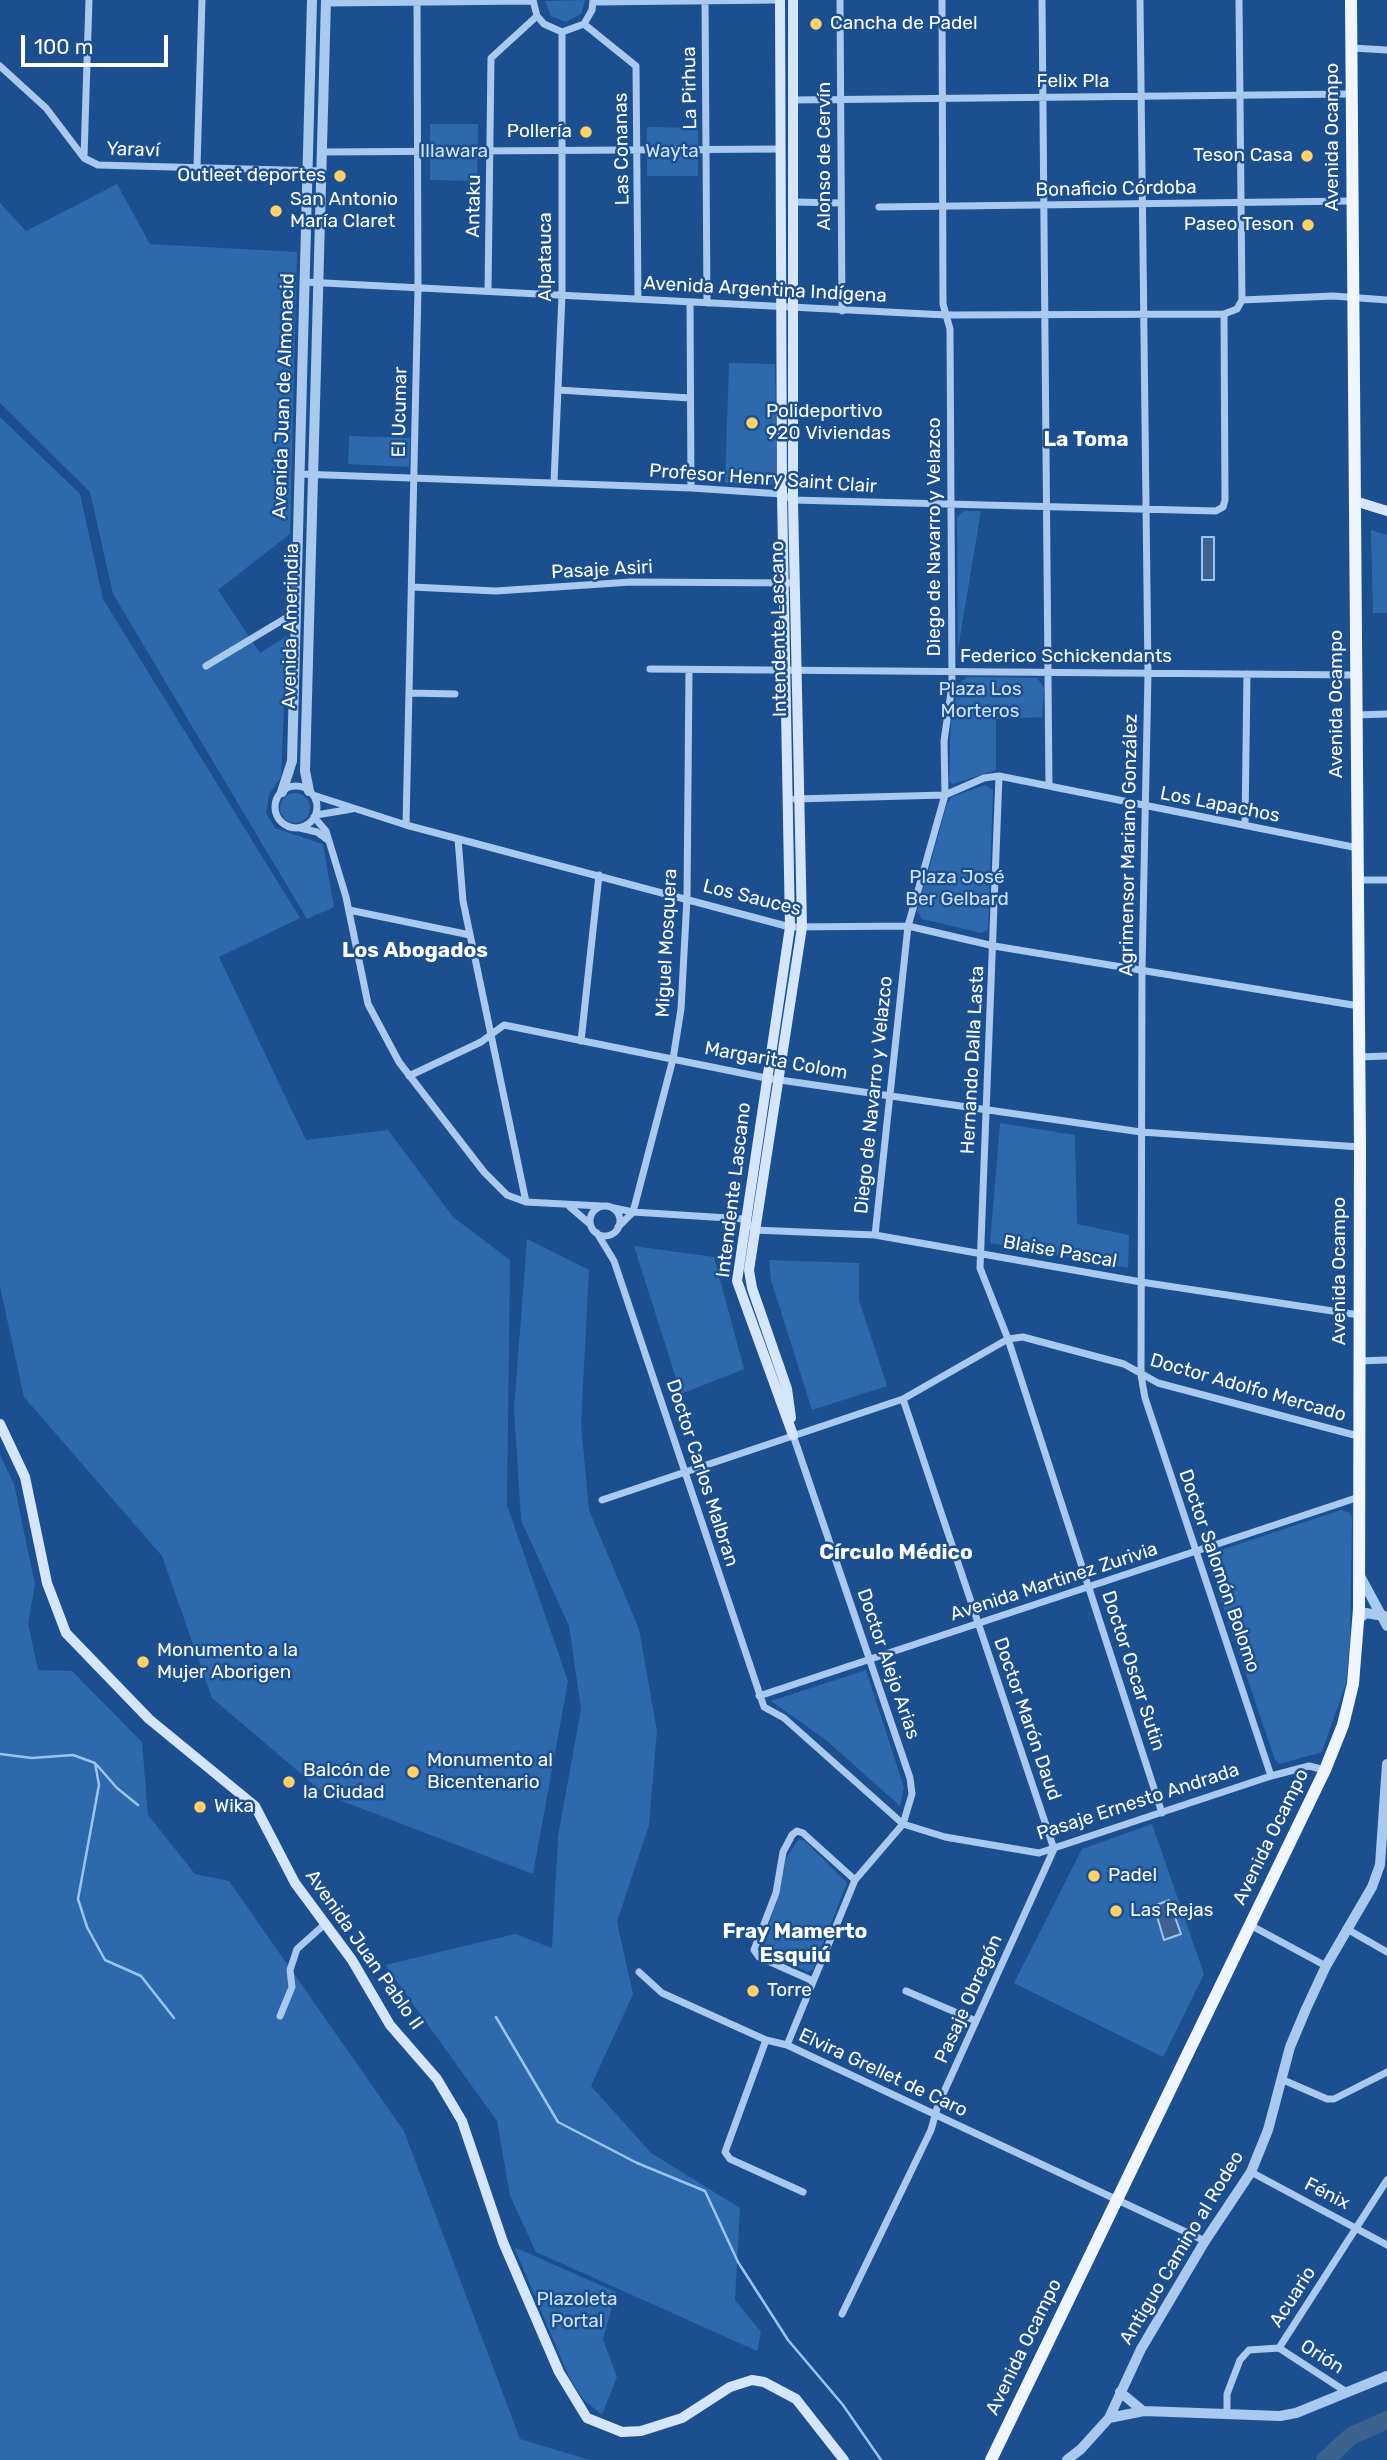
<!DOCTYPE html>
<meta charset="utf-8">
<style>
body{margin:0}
#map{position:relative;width:1387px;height:2460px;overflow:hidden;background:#1b4f8f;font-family:Rubik,sans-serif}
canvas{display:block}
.scale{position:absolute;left:21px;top:35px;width:147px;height:32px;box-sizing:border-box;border:4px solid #fff;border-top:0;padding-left:9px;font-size:21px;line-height:24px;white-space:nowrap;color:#fff;-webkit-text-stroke:5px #1b4f8f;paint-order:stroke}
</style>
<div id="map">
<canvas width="1387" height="2460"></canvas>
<div class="scale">100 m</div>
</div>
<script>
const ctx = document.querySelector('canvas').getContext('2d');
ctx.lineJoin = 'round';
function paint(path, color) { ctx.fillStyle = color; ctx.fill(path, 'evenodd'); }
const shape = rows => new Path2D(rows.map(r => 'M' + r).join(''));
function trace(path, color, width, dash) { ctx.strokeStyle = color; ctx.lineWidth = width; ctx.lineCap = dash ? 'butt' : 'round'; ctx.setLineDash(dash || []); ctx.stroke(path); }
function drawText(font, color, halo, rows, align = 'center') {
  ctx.font = font + ' Rubik,sans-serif'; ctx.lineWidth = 5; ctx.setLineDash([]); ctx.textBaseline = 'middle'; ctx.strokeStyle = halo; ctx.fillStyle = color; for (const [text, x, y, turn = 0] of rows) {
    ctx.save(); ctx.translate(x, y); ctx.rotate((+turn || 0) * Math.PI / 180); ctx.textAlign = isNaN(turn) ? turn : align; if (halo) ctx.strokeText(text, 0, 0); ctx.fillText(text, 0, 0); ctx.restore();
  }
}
paint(shape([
 [585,0,581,14,566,22,551,16,545,1],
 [430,124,478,124,477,181,430,180],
 [647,127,698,128,698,176,647,176],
 [117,184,150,244,297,252,290,534,218,590,260,653,287,636,281,777,269,794,266,813,275,828,323,844,334,907,307,919,113,594,90,492,0,403,0,203,26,231],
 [729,363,775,364,777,485,725,483],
 [0,417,80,494,103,599,300,918,219,957,306,1140,388,1130,453,1217,510,1260,507,1505,568,1681,533,1874,326,1795,212,1698,162,1556,24,1397,0,1287],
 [349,436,410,438,409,467,348,464],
 [964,511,981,511,958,649,957,517],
 [1371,530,1387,535,1387,613,1373,613],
 [967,677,1037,678,1044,688,1042,717,996,719,996,770,953,784,949,781,951,723,959,684],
 [985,785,993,790,988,930,981,933,922,919,917,911,947,804,952,797],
 '280 808a15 15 0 1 1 30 0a15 15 0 1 1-30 0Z',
 [1000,1123,1075,1135,1077,1224,1129,1235,1128,1268,990,1243],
 [527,1239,589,1270,581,1424,589,1510,639,1629,657,1731,649,1825,617,1922,633,1994,591,2086,651,2153,740,2208,735,2300,761,2332,757,2351,536,2252,510,2196,497,2121,385,1965,515,1934,552,1948,558,1836,581,1709,569,1626,521,1520,514,1408],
 [634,1246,714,1257,744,1369,681,1394],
 [769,1260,859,1263,859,1300,887,1386,812,1410,771,1280],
 [0,1455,14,1484,35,1585,28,1623,38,1670,72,1671,142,1742,148,1815,195,1874,229,1881,404,2131,520,2439,590,2460,0,2460],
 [1341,1510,1350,1513,1352,1518,1350,1638,1346,1683,1322,1752,1280,1764,1275,1760,1208,1562,1218,1551],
 [866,1670,904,1788,900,1806,826,1740,771,1701],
 [1152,1824,1204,1974,1163,2057,1014,1983,1082,1849],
 [799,1839,805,1841,847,1883,813,1969,808,1972,760,1949,779,1896,786,1858],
 [514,2247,616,2292,603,2339,617,2377,602,2415,583,2399,570,2379]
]), '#2e69ad');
const water = shape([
 [1202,537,1214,537,1214,580,1202,580,1202,537],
 [1169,1900,1181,1934,1164,1940,1154,1906,1169,1900]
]);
paint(water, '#3c6290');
trace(water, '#9cc4f0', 2);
trace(shape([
 [0,1754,32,1758,73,1755,95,1763,99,1785,78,1899,87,1927,105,1960,141,1976,174,2018],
 [96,1764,117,1788,138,1805],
 [496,2017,558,2122,637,2163,705,2191,738,2262,788,2340,843,2405,881,2460]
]), '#9cc4f0', 2.5);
trace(shape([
 [1325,2460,1351,2436,1387,2420]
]), '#3c6290', 18);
trace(shape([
 [533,0,537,16,544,24,562,32,584,24,592,10,593,1],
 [705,0,707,303],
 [840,0,842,311],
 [1042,0,1049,786],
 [1140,0,1148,673,1142,970,1141,1375,1145,1398,1271,1776],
 [594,2,780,0],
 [326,3,533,1],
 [584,24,636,66,638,299],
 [1352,48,1387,50],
 [0,66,46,108,84,158,98,165,321,171],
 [793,100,1352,94],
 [322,152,781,149],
 [84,157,89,0],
 [197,167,202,0],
 [794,202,841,203],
 [879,207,1353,201],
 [305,282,946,315,1224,314,1237,309,1242,300,1239,0],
 [488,291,491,58,537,16],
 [1242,300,1333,296,1387,300],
 [690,302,691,488],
 [558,390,690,398],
 [299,474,691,488,782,494,793,500,1216,511,1223,507,1225,500,1224,314],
 [554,482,562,295,562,32],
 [412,587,496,591,631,582,795,583],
 [206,666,296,612],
 [650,669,1356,675],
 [409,693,455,694],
 [1357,715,1387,714],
 [999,776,980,1268,1008,1339,1162,1813],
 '275 807a21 21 0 1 1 42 0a21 21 0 1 1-42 0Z',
 [313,795,406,825,790,927,908,926,994,946,1359,1006],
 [795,799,945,795,984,778,999,776,1358,848],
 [316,815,352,809],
 [314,817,326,831,346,897,368,1004,399,1062,484,1172,507,1195,526,1202,601,1206],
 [406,825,418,288,417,0],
 [1245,825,1247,674],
 [300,828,317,832,329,841],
 [458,839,463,901,526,1202],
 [1358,880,1387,880],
 [349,910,470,935],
 [581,1041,599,875],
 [1359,1057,1387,1056],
 [409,1076,481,1042,504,1025,766,1078,1141,1132,1360,1147],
 '590 1221a15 15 0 1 1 30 0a15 15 0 1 1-30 0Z',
 [570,1207,590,1224],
 [614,1208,633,1212,744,1219,754,1230,875,1235,1141,1282,1359,1315],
 [618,1227,633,1212,673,1059,681,1009,687,898,689,670],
 [597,1233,614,1261,764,1707,784,1718,903,1824,945,1837,1039,1853,1271,1776,1309,1766,1325,1770],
 [875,1235,908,926,945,795,944,741,952,685,950,329,943,304,942,0],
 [1359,1361,1387,1360],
 [903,1399,1054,1849],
 [602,1500,903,1399,1008,1339,1023,1337,1124,1364,1158,1383,1358,1436],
 [759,1696,1359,1497],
 [1250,1925,1326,1966],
 [1347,1929,1387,1952],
 [639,1972,662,1993,766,2040,787,2045,1205,2241],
 [813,1981,759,1957,754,1950,776,1893,783,1852,792,1835,797,1831,803,1833,855,1880],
 [906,1991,976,2021],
 [280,2016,292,1987,290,1970,297,1949,325,1924],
 [766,2040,725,2152,730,2159,803,2192],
 [787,2045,855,1880,903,1824,912,1794,910,1778,793,1435],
 [1281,2079,1327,2099,1334,2099,1387,2072],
 [1251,2172,1387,2245],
 [842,2314,931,2130,938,2105,1054,1849],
 [1279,2348,1348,2393],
 [1227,2414,1227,2394,1240,2360,1249,2350,1279,2348,1387,2180]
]), '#a9c9ee', 7);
trace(shape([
 [309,791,305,771,326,0],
 [282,792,292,761,312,0],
 [1359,1574,1387,1626],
 [1359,1619,1366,1613,1384,1616],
 [1120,2392,1143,2411],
 [1109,2418,1144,2411,1280,2416,1296,2413,1387,2376],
 [1067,2460,1081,2449,1109,2418,1141,2349,1205,2241,1251,2172,1268,2130,1290,2047,1306,2009,1326,1966,1372,1887,1380,1865,1387,1764]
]), '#a9c9ee', 10);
trace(shape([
 [780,0,782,494,790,927,737,1281,793,1435],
 [1355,501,1387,511],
 [791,1418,787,1389,752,1288,749,1270,802,927,793,500,793,0],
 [0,1424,25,1477,47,1583,66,1633,149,1719,255,1806,295,1883,352,1960,390,2025,437,2079,462,2121,503,2242,559,2372,587,2418,622,2432,641,2431,682,2418,730,2387,752,2380,764,2382,796,2399,844,2460]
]), '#d6e6fa', 10);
trace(shape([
 [991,2460,1325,1770,1343,1725,1353,1684,1359,1609,1360,1147,1351,0]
]), '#f0f6ff', 12);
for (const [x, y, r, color] of [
 [816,24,7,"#ffd166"],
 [586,132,7,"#ffd166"],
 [1307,156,7,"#ffd166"],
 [340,176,7,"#ffd166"],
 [276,211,7,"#ffd166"],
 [1308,225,7,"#ffd166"],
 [752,423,7,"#ffd166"],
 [143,1662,7,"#ffd166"],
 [413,1772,7,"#ffd166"],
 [289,1782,7,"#ffd166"],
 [200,1807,7,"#ffd166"],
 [1094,1876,7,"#ffd166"],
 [1116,1911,7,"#ffd166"],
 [753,1991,7,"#ffd166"]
]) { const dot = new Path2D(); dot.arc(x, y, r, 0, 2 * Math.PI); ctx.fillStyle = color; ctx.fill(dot); trace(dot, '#1b4f8f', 2.5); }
drawText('19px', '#fff', '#1b4f8f', [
 ["Cancha de Padel",830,24],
 ["Pollería",572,132,"right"],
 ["Teson Casa",1293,156,"right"],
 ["Outleet deportes",326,176,"right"],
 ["San Antonio",290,200],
 ["María Claret",290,222],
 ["Paseo Teson",1294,225,"right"],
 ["Polideportivo",766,412],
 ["920 Viviendas",766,434],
 ["Monumento a la",157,1651],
 ["Mujer Aborigen",157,1673],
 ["Monumento al",427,1761],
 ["Bicentenario",427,1783],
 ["Balcón de",303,1771],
 ["la Ciudad",303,1793],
 ["Wika",214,1807],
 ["Padel",1108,1876],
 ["Las Rejas",1130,1911],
 ["Torre",767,1991]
], 'left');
drawText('19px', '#fff', '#1b4f8f', [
 ["Felix Pla",1073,82],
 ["La Pirhua",690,88,-91],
 ["Avenida Ocampo",1333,137,-90],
 ["Las Conanas",622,149,-91],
 ["Yaraví",133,150,2],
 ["Alonso de Cervín",825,156,-90],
 ["Bonaficio Córdoba",1116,189,-1],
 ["Antaku",474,206,-89],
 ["Alpatauca",546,257,-90],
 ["Avenida Argentina Indígena",765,290,3],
 ["Avenida Juan de Almonacid",284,396,-88],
 ["El Ucumar",400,412,-89],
 ["Profesor Henry Saint Clair",763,479,4],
 ["Diego de Navarro y Velazco",935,537,-90],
 ["Pasaje Asiri",602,570,-3],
 ["Avenida Amerindia",291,626,-89],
 ["Intendente Lascano",779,629,-91],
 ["Federico Schickendants",1066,657],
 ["Avenida Ocampo",1337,704,-90],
 ["Los Lapachos",1220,805,11],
 ["Agrimensor Mariano González",1129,845,-89],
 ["Los Sauces",752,898,14],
 ["Miguel Mosquera",667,943,-87],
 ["Hernando Dalla Lasta",973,1060,-87],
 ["Margarita Colom",776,1061,10],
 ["Diego de Navarro y Velazco",874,1095,-84],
 ["Intendente Lascano",734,1190,-83],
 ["Blaise Pascal",1060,1252,10],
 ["Avenida Ocampo",1340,1271,-90],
 ["Doctor Adolfo Mercado",1248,1388,16],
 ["Doctor Carlos Malbran",702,1473,72],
 ["Doctor Salomón Bolomo",1219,1571,71],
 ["Avenida Martinez Zurivia",1054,1582,-18],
 ["Doctor Alejo Arias",888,1664,71],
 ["Doctor Oscar Sutin",1133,1671,72],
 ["Doctor Marón Daud",1027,1719,71],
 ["Pasaje Ernesto Andrada",1138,1802,-18],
 ["Avenida Ocampo",1271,1837,-64],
 ["Avenida Juan Pablo II",364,1950,55],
 ["Pasaje Obregón",969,1999,-66],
 ["Elvira Grellet de Caro",883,2073,25],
 ["Fénix",1327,2194,27],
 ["Antiguo Camino al Rodeo",1182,2248,-59],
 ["Acuario",1293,2297,-57],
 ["Avenida Ocampo",1024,2347,-64],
 ["Orión",1322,2357,32]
]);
drawText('19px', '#cfe3fa', '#1b4f8f', [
 ["Illawara",454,152],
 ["Wayta",672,152],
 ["Plaza Los",980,690],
 ["Morteros",980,712],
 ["Plaza José",957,878],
 ["Ber Gelbard",957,900],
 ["Plazoleta",577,2300],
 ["Portal",577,2322]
]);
drawText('bold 21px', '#fff', '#1b4f8f', [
 ["La Toma",1086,440],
 ["Los Abogados",415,951],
 ["Círculo Médico",896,1553],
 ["Fray Mamerto",795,1932],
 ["Esquiú",795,1956]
]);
</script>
